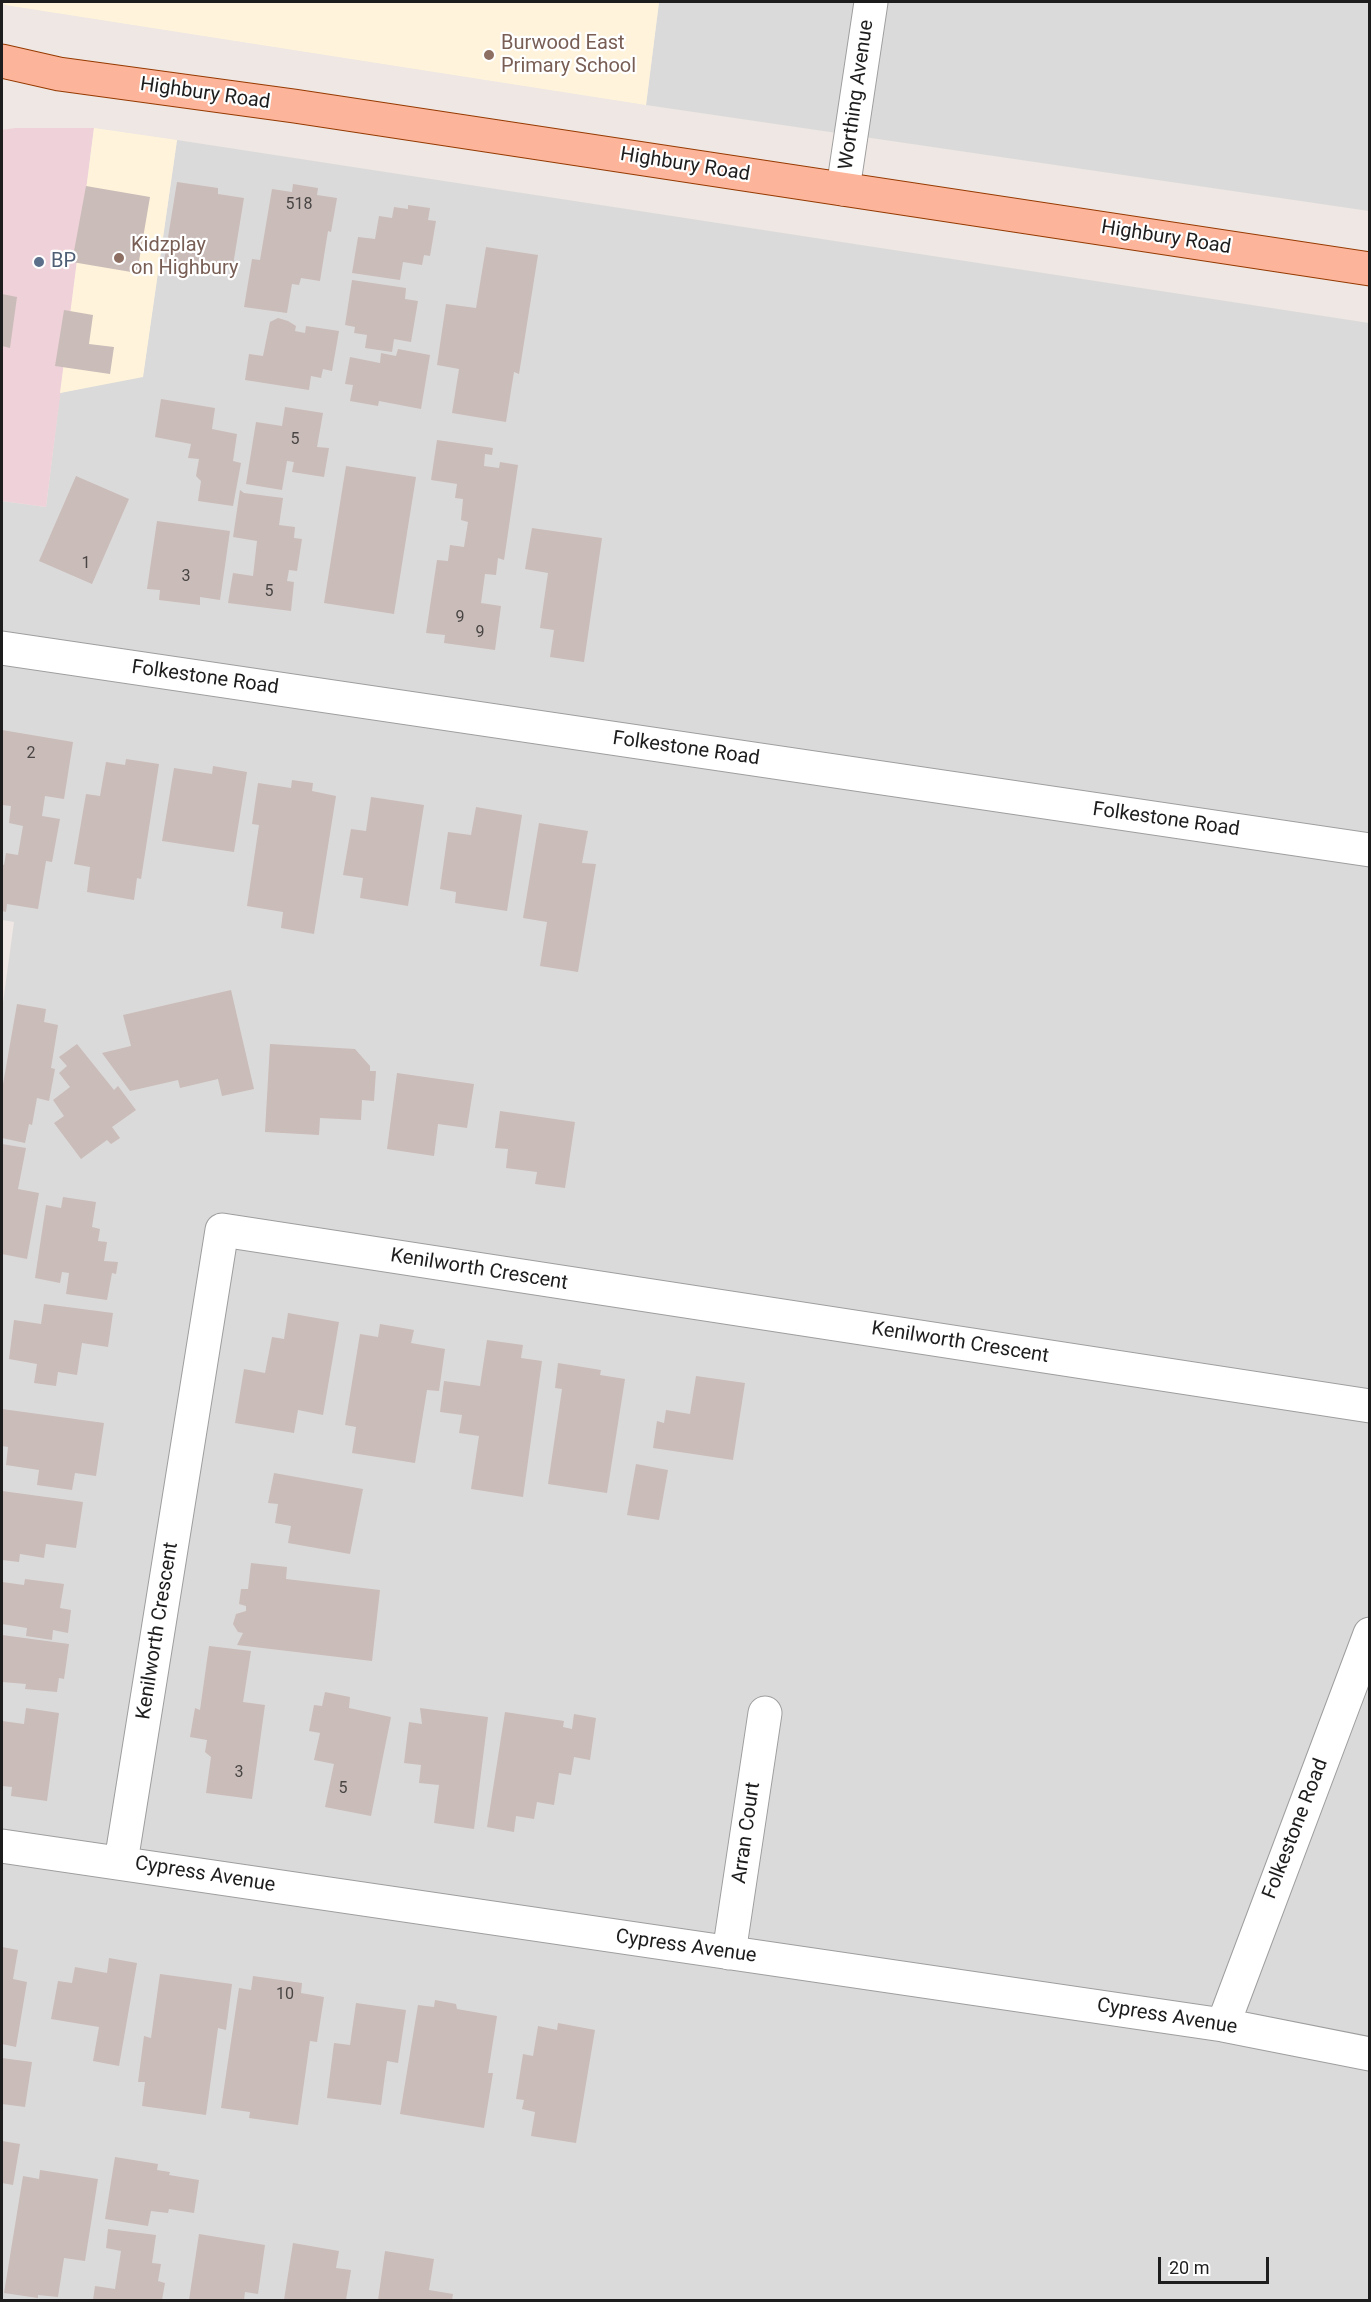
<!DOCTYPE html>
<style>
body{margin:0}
#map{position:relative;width:1371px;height:2302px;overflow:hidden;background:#eee7e3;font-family:Roboto,sans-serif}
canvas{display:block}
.frame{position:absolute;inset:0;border:3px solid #1d1d1d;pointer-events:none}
.scale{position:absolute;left:1158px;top:2257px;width:111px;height:27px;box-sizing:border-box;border:3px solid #1d1d1d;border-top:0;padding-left:8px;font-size:18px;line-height:21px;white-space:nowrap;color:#1d1d1d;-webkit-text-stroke:4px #fff;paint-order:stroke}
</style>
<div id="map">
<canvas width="1371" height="2302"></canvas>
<div class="frame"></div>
<div class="scale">20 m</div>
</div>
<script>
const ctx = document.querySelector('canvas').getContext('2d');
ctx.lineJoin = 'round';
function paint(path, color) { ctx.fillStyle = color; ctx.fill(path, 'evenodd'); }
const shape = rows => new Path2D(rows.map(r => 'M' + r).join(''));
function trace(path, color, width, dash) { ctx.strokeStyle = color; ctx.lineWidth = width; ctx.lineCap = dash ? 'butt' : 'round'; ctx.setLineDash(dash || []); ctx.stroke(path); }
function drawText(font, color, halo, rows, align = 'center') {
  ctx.font = font + ' Roboto,sans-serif'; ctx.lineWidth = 4.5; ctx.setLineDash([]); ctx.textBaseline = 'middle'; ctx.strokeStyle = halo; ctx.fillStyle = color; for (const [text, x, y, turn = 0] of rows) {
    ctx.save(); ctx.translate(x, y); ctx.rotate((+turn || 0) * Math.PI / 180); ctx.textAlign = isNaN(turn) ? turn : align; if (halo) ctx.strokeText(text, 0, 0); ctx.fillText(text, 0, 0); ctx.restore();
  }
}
paint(shape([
 [659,2,1369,2,1369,211,646,105],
 [177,140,1369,323,1369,2300,2,2300,2,1010,14,922,2,920,2,501,46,507,60,393,143,375]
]), '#dbdada');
paint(shape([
 [15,128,94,128,46,507,2,501,2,130]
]), '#efd2d9');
paint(shape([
 [2,2,659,2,646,105,5,5],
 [94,128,177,140,143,377,60,393]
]), '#fff4db');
paint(shape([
 [177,182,218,188,218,194,244,198,233,265,209,262,208,270,164,262],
 [293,184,318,188,317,195,337,198,331,232,328,231,320,281,301,278,299,285,292,284,287,313,244,307,252,259,260,260,272,189,292,192],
 [86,186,150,197,137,273,72,262],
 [408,205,430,208,428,220,436,221,430,256,424,255,422,265,403,262,400,280,352,273,358,237,375,239,379,216,392,218,394,207,408,209],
 [486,247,538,255,519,374,514,372,506,422,452,413,459,369,437,365,446,304,476,308],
 [352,280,406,288,405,299,418,301,411,342,394,339,392,352,365,348,367,335,354,333,355,327,345,325],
 [2,294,17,297,10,348,2,346],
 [64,310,93,315,89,344,114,347,110,374,55,366],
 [278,318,288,321,296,326,295,331,305,333,306,326,339,331,332,371,323,369,321,378,311,376,309,390,245,380,249,354,263,356,270,322],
 [398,349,430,355,421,409,379,401,378,406,350,401,353,385,345,384,350,357,380,363,381,353,396,356],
 [161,399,215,408,212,429,237,434,233,461,241,463,233,506,198,501,201,481,196,476,199,459,188,458,191,444,155,437],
 [285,407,323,413,317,447,329,448,324,477,292,472,294,462,287,461,282,490,246,484,256,422,282,426],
 [437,440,493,448,492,455,485,454,484,466,499,468,500,462,518,465,504,560,498,558,496,575,485,574,481,603,501,606,495,650,444,643,445,635,426,633,437,560,448,561,450,545,464,547,468,522,461,520,463,499,455,498,457,484,431,480],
 [346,466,416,477,394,614,324,603],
 [76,476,129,499,92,584,39,561],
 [240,490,244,493,283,498,279,525,295,527,294,538,302,539,297,571,289,570,287,581,294,582,291,611,228,603,233,573,253,576,257,541,233,537],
 [157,521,230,531,220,600,200,597,200,605,159,600,160,590,147,589],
 [532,528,602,538,584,662,550,657,554,630,540,628,548,573,525,569],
 [2,730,73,742,64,799,45,796,42,816,60,819,52,862,46,861,38,909,7,904,6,912,2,911,2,864,4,865,6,853,18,855,23,826,9,823,11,806,2,805],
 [126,759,159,764,141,879,137,878,134,900,87,892,90,867,74,864,86,794,100,796,106,762,125,765],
 [213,766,247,772,234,852,162,841,174,768,212,774],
 [292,780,313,783,312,791,336,796,314,934,281,928,283,912,247,906,259,825,252,824,258,783,291,788],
 [371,797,424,805,408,906,360,898,363,878,343,875,351,829,366,831],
 [476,807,522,815,507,911,455,903,456,892,440,889,448,832,471,835],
 [539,823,588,831,582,863,596,864,578,972,540,966,547,922,523,918],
 [231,990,254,1089,222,1096,218,1079,180,1088,178,1080,130,1091,102,1053,131,1046,123,1015],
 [17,1004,46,1009,44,1022,58,1025,51,1068,55,1069,49,1101,37,1098,32,1125,29,1124,25,1143,2,1138,2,1090],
 [77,1044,114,1090,118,1086,136,1110,112,1127,120,1138,111,1144,107,1140,81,1159,54,1123,64,1116,53,1100,70,1087,59,1073,67,1066,59,1057],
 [270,1044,355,1049,370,1066,370,1071,376,1071,374,1101,362,1100,361,1120,320,1118,319,1135,265,1132],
 [397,1073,474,1084,467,1128,438,1124,434,1156,387,1149],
 [500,1111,575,1122,565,1188,535,1184,537,1172,506,1168,508,1149,495,1148],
 [2,1144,26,1148,18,1189,39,1193,27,1259,2,1254],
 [63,1197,96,1202,92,1227,100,1229,98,1241,107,1242,104,1261,118,1262,116,1274,112,1273,107,1300,66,1294,69,1273,62,1272,60,1283,35,1278,46,1205,61,1208],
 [44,1304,113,1313,108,1347,82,1343,77,1375,58,1372,56,1386,34,1383,37,1364,9,1359,14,1320,41,1324],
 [288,1313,339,1322,323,1415,298,1410,294,1433,235,1423,244,1369,265,1373,272,1337,284,1339],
 [380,1324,414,1330,411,1343,445,1349,439,1391,427,1390,415,1463,352,1453,356,1427,345,1425,360,1334,378,1337],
 [487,1340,523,1345,521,1358,542,1361,523,1497,471,1489,479,1436,459,1433,462,1415,440,1412,444,1381,480,1386],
 [558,1363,601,1370,600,1375,625,1379,607,1493,548,1484,562,1389,555,1388],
 [696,1376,745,1383,733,1460,653,1448,657,1421,664,1423,666,1410,690,1414],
 [2,1409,104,1423,96,1476,75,1473,72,1490,37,1485,39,1470,6,1465,8,1447,2,1446],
 [636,1464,668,1470,659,1520,627,1515],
 [274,1473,363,1489,350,1554,288,1543,291,1526,275,1523,278,1504,268,1503],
 [2,1491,83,1502,76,1548,46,1544,44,1558,20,1554,19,1562,2,1560],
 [251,1563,287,1567,286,1579,380,1590,372,1661,237,1645,243,1633,238,1632,233,1624,236,1614,246,1611,246,1606,239,1604,241,1589,248,1589],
 [25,1579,64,1584,60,1608,71,1610,68,1633,53,1630,52,1640,26,1636,27,1628,2,1624,2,1582,24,1585],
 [2,1635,69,1644,64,1679,59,1678,57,1692,25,1689,26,1684,2,1682],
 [209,1646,251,1651,243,1702,265,1705,252,1799,206,1793,211,1757,205,1752,207,1740,190,1737,195,1708,200,1710],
 [325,1692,350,1697,349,1708,391,1717,371,1816,325,1807,334,1764,314,1760,320,1733,309,1731,314,1705,322,1706],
 [26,1708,59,1713,47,1801,11,1796,12,1787,2,1786,2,1721,24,1724],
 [420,1708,488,1717,474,1829,434,1823,439,1785,419,1783,421,1765,404,1763,409,1722,422,1724],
 [505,1712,564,1721,563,1727,572,1729,574,1714,596,1718,590,1760,574,1757,571,1775,559,1773,554,1805,537,1802,534,1819,516,1816,514,1832,487,1827],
 [2,1947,18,1950,13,1979,27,1982,16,2047,2,2044],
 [109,1958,137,1963,119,2066,93,2061,99,2027,51,2019,58,1981,72,1983,75,1967,107,1973],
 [160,1974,232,1984,226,2030,218,2028,206,2115,142,2106,145,2082,138,2082,144,2036,151,2038],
 [253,1976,302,1983,301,1993,324,1997,317,2042,310,2041,298,2125,249,2118,250,2112,221,2108,239,1988,251,1990],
 [435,2000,456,2004,457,2009,497,2016,488,2073,493,2073,484,2128,400,2114,418,2005,434,2007],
 [356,2003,406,2010,398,2063,387,2061,381,2105,327,2098,334,2043,350,2045],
 [558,2023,595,2030,576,2143,531,2136,535,2112,522,2109,524,2100,516,2099,523,2054,533,2056,538,2026,557,2030],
 [2,2058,32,2062,25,2107,2,2104],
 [2,2141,20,2144,13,2185,2,2183],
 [115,2157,158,2164,157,2170,170,2172,169,2175,199,2180,194,2213,169,2209,168,2213,151,2211,148,2226,105,2219],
 [40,2170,98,2179,85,2261,64,2258,58,2297,38,2295,38,2298,4,2293,23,2176,39,2179],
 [108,2229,156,2235,152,2263,161,2264,158,2281,165,2283,162,2300,93,2300,95,2286,115,2289,121,2251,106,2248],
 [199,2234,265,2245,258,2294,245,2292,244,2300,189,2300],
 [293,2243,339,2251,336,2268,351,2270,346,2300,284,2300],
 [385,2251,434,2259,429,2290,453,2294,452,2300,378,2300]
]), '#cabcb9');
const minor = shape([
 [843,189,871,2],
 [2,648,1370,850],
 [2,1846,1223,2025,1370,2054],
 [121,1862,222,1230,1370,1406],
 [729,1953,765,1713],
 [1223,2025,1370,1634]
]);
const primary = shape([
 [2,61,59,74,294,106,1370,269]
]);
trace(minor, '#9e9e9e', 35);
trace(primary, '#963900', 35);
trace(minor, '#fff', 33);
trace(primary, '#fcb59a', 33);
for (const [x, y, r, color] of [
 [489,55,6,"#8d6e63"],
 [119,258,6,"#8d6e63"],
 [39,262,6,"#5c6f8a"]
]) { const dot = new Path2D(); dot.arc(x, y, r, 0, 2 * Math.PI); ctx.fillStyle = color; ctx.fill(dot); trace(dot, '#fff', 2); }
drawText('16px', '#484544', null, [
 ["518",299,205],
 ["5",295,440],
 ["1",86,564],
 ["3",186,577],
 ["5",269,592],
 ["9",460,618],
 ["9",480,633],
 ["2",31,754],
 ["3",239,1773],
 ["5",343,1789],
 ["10",285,1995]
]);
drawText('20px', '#785e54', '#fff', [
 ["Burwood East",501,44],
 ["Primary School",501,67],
 ["Kidzplay",131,246],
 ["on Highbury",131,269]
], 'left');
drawText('20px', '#1d1d1d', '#fff', [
 ["Highbury Road",205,94,8],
 ["Worthing Avenue",857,95,-82],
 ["Highbury Road",685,165,9],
 ["Highbury Road",1166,238,9],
 ["Folkestone Road",205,678,8],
 ["Folkestone Road",686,749,8],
 ["Folkestone Road",1166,820,8],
 ["Kenilworth Crescent",479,1270,9],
 ["Kenilworth Crescent",960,1343,9],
 ["Kenilworth Crescent",158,1631,-81],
 ["Folkestone Road",1296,1829,-69],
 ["Arran Court",747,1833,-82],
 ["Cypress Avenue",205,1875,9],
 ["Cypress Avenue",686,1947,8],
 ["Cypress Avenue",1167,2017,9]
]);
drawText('20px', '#4e5e75', '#fff', [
 ["BP",51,262]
], 'left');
</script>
